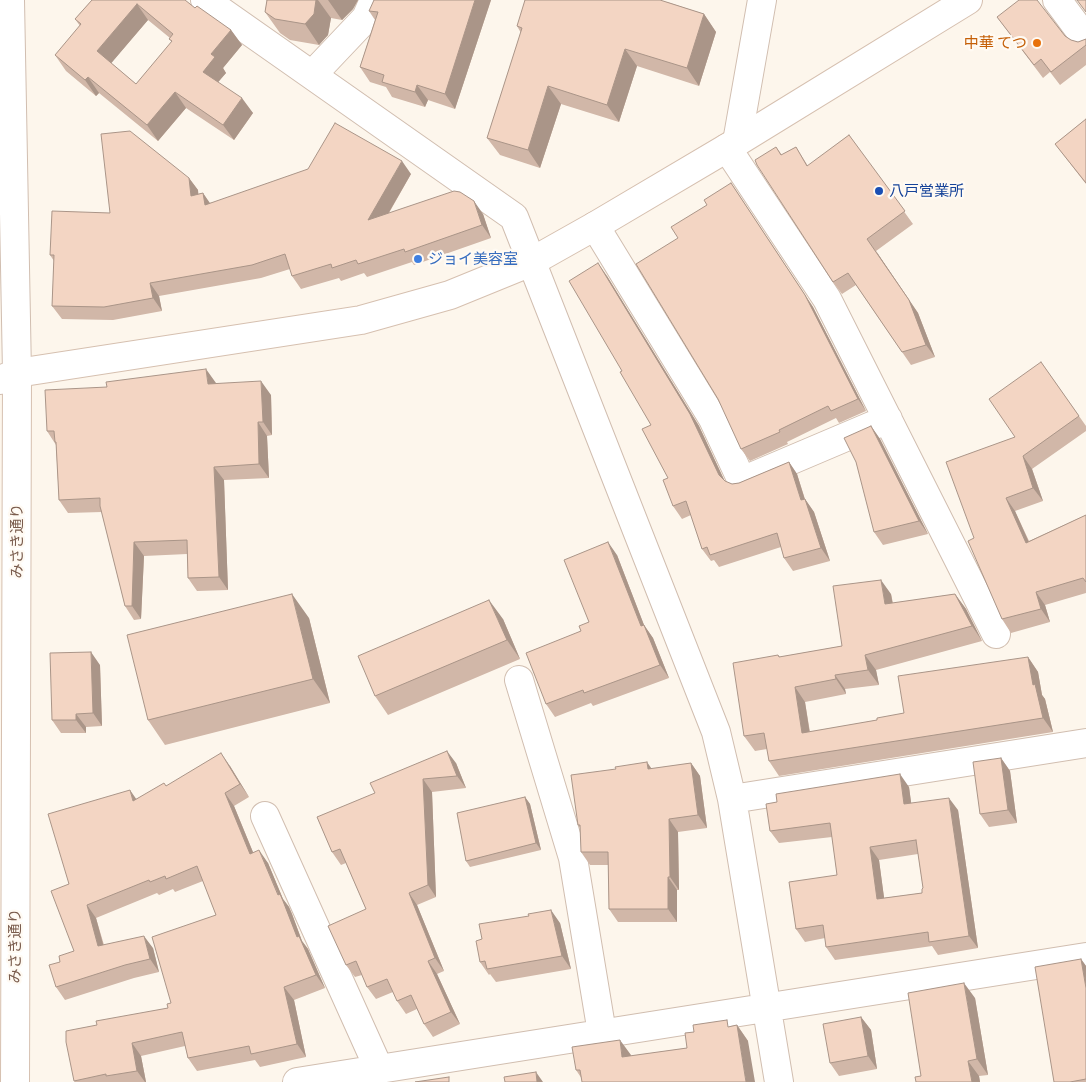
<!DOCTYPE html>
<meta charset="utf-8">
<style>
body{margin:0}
canvas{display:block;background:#fdf6ec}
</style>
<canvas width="1086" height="1082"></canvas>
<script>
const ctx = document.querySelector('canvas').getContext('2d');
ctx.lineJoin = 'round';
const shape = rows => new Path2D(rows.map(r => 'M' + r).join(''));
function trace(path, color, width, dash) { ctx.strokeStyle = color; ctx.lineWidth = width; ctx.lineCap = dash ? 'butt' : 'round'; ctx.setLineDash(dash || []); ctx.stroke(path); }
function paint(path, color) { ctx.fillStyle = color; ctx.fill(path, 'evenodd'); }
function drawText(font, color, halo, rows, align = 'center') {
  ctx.font = font + ' "Exo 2","Noto Sans JP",sans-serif'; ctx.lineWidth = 4.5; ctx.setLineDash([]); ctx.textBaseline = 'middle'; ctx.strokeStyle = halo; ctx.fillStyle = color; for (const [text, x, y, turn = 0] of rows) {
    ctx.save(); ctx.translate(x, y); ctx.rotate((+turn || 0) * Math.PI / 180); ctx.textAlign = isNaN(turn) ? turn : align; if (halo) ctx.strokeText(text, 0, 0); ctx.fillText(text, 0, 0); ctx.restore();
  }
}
const street = shape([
 [205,0,514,217,716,732,732,799,779,1082],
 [1057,0,1086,39],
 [312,75,366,18,374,0],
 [737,142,762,0],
 [727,148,827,299,996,634],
 [595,226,713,419,742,481,888,419],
 [0,380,17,373,10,0],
 [519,680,573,858,602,1033],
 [732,799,1086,743],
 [265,816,379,1069],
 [297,1082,1086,957]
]);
const secondary = shape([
 [15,1082,17,373,361,320,450,295,531,262,595,226,737,142,968,0]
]);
trace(street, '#d1beb0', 30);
trace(secondary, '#d6c0b0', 30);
trace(street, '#fff', 28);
trace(secondary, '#fff', 28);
paint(shape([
 [92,0,195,8,231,30,242,45,223,68,226,73,218,82,253,113,234,140,186,108,158,141,99,93,96,96,66,71,55,55,80,26,75,19],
 [148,20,170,38,169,39,172,42,136,84,111,63],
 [267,0,358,0,353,9,342,20,331,18,328,35,319,45,290,40,280,33,265,12],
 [491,0,455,109,428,100,425,107,392,97,386,87,370,82,360,67,375,20,369,11],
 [667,2,704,14,716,32,699,86,637,66,619,122,561,104,540,168,500,155,487,138,521,33,517,26],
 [997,17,1065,36,1071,40,1078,42,1086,39,1086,65,1060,85,1050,72,1043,78],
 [1086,119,1086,184,1055,144],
 [849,135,913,224,876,251,918,313,935,357,911,365,856,285,842,294,833,282,776,147,782,155,796,147,808,166],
 [411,174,389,213,483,214,491,238,414,265,412,262,367,277,364,273,341,281,339,278,301,289,292,276,290,269,261,278,159,296,162,311,113,320,62,319,52,306,54,261,50,255,110,213,189,178,198,190,198,194,203,193,209,203],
 [731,183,813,307,866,411,839,423,836,418,787,442,788,444,750,461,741,449,707,205],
 [607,276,699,426,725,482,732,484,739,483,789,462,797,474,805,499,814,512,830,561,793,571,784,558,781,547,719,567,714,560,711,561,702,549,691,515,682,519,673,506,668,478,651,425,622,371],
 [1041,362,1086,426,1086,431,1032,469,1043,501,1015,511,1029,541,1086,515,1086,593,1045,605,1050,622,1011,633,1002,619,974,538,1015,437],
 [216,383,271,395,272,435,267,436,269,478,224,480,228,590,197,591,188,578,187,554,144,556,141,619,134,620,125,606,102,512,68,513,59,500,56,445,47,431],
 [871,426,880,439,928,534,883,545,874,532],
 [617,555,644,625,653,638,669,678,593,706,591,703,555,717,546,704,581,631,589,622],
 [891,594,893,603,955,594,966,609,982,641,876,670,879,685,845,689,846,694,805,702,810,732,877,720,904,713,1028,657,1038,672,1042,695,1045,699,1053,732,779,776,769,761,767,749,755,751,744,736,778,655,780,657,842,646],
 [309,618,330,703,165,745,148,720],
 [503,619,520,659,388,715,375,696],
 [100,665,102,726,86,727,86,733,61,733,52,720],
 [1001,758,1010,771,1017,823,989,827,980,814],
 [456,763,466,788,432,792,436,897,417,905,444,971,437,974,460,1024,433,1037,424,1024,417,1009,406,1014,397,1001,393,992,376,999,367,987,362,975,355,977,346,965,366,909,346,863,341,865,332,852,317,817],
 [691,763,700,776,707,828,678,832,679,890,677,890,677,922,618,922,609,909,608,865,590,865,581,852,581,829,578,825,652,769],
 [230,766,249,797,234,806,253,852,268,863,283,899,289,907,292,914,302,941,308,949,325,988,294,1000,306,1057,260,1067,255,1060,197,1071,188,1058,185,1046,141,1056,146,1082,75,1082,74,1081,97,1025,168,1008,171,1003,216,915,203,881,175,892,173,889,159,895,157,893,96,918,104,945,153,948,159,972,134,978,65,1000,56,987,60,962,74,951,69,884,136,799,166,786],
 [909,787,911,803,958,810,978,948,938,955,932,946,835,960,826,947,825,938,805,942,796,929,837,875,832,837,779,843,770,831],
 [918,854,923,888,922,893,884,898,879,860],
 [525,797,530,804,541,850,470,867,466,861],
 [560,923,571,969,496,982,490,974,489,975,480,962],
 [1081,959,1086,966,1086,1082,1054,1082],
 [975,998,988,1075,979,1076,980,1082,916,1082,921,1076],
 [861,1017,871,1030,877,1069,839,1076,830,1063],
 [737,1025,748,1041,582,1079,576,1070,631,1056,687,1048,731,1026]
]), '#d1b7a8');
paint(shape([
 [316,0,318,0,331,18,328,35,319,45,305,24],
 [328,0,358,0,353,9,342,20],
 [475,0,491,0,455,109,445,94],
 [137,4,148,20,108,67,97,51],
 [704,14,716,32,699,86,687,68],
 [231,30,242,45,223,68,226,73,214,87,203,72,211,54],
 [625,49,637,66,619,122,607,105],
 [88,77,99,93,96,96,85,80],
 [417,85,428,100,425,107,415,92],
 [548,86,561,104,540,168,528,150],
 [175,92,186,108,158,141,147,125],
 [242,98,253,113,234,140,223,125],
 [402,161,411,174,377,233,368,220],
 [189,178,198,190,200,209,191,196],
 [731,183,813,307,866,411,858,399],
 [203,193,212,206,205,205],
 [474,201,483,214,491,238,482,225],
 [876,251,918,313,935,357,926,345],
 [598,263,607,276,699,426,728,488,719,475],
 [150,283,159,296,162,311,153,298],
 [206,369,216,383,218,397,208,384],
 [261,381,271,395,272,435,263,422],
 [258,422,267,436,269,478,259,464],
 [871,426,880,439,928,534,919,521],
 [1023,456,1032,469,1043,501,1033,488],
 [789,462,797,474,809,513,801,500],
 [214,467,224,480,228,590,219,577],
 [1006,498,1015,511,1035,556,1026,543],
 [805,499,814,512,830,561,821,548],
 [134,542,144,556,141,619,132,606],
 [608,542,617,555,644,625,653,638,669,678,660,665,641,626],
 [881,580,891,594,895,619,885,604],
 [1036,592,1045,605,1050,622,1041,609],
 [292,594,309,618,330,703,313,679],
 [955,594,966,609,982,641,972,626],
 [489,600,503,619,520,659,507,640],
 [91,652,100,665,102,726,93,713],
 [865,655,876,670,879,685,868,670],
 [1028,657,1038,672,1042,695,1045,699,1053,732,1043,718,1033,685],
 [835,675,845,689,846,694,836,679],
 [795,687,805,702,812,748,802,733],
 [76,714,86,727,86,733,76,720],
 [447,751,456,763,466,788,457,776],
 [221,753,230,766,249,797,240,784],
 [1001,758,1010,771,1017,823,1008,810],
 [647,762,656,775,648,769],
 [691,763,700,776,707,828,698,815],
 [900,774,909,787,913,816,904,804],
 [423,779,432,792,436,897,428,885],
 [130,790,139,803,133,801],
 [225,793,234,806,259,867,250,854],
 [525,797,530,804,541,850,536,843],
 [949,798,958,810,978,948,969,936],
 [669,819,678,832,679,890,670,877],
 [870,847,879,860,886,912,877,899],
 [259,850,268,863,283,899,289,907,292,914,302,941,308,949,325,988,316,975,297,937],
 [668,877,677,890,677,922,668,909],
 [409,893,417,905,444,971,435,958],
 [87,905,96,918,107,959,98,946],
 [551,910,560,923,571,969,562,956],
 [144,936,153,948,159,972,150,959],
 [1081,959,1086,966,1086,988],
 [428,961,437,974,460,1024,451,1012],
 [964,983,975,998,988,1075,977,1059],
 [284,987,294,1000,306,1057,297,1044],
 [861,1017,871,1030,877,1069,868,1056],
 [737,1025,748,1041,755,1082,746,1082],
 [620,1040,631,1055,633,1072,622,1057],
 [132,1043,141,1056,146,1082,145,1082,137,1071],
 [968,1061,979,1076,980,1082,972,1082],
 [536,1072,543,1082,537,1082]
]), '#aa9588');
const building = shape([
 [92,0,185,0,195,8,197,6,231,30,211,54,215,57,203,72,242,98,223,125,175,92,147,125,88,77,85,80,55,55,81,24,75,19,92,0],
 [137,4,173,34,169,39,172,41,136,84,97,51,137,4],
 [267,0,316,0,314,14,305,24,275,19,265,12,267,0],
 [374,0,475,0,445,94,417,85,415,92,382,82,384,75,360,67,378,12,369,11,374,0],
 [525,0,660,0,704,14,687,68,625,49,607,105,548,86,528,150,487,138,522,28,517,26,525,0],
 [1019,0,1037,0,1065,36,1071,40,1078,42,1086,39,1086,45,1051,72,1041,59,1034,65,997,17,1019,0],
 [1077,0,1086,0,1086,12,1077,0],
 [1086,119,1086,183,1055,144,1086,119],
 [335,123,402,161,368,220,454,191,460,192,474,201,482,225,405,252,404,249,358,264,356,260,332,268,331,264,292,276,285,254,252,265,150,283,153,298,104,307,52,306,54,255,50,255,52,211,110,213,101,134,130,131,189,178,191,196,203,193,205,205,308,169,335,123],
 [849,135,905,211,867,239,909,300,926,345,902,352,848,273,833,282,757,165,755,160,776,147,781,155,796,147,807,166,849,135],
 [731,183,805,295,858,399,831,411,828,406,779,430,780,432,741,449,718,399,636,264,678,238,671,227,707,205,704,200,731,183],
 [598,263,690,414,719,475,725,481,732,484,739,483,789,462,801,500,805,499,821,548,784,558,777,533,710,555,707,547,702,549,686,501,673,506,663,480,668,478,642,429,651,425,620,372,622,371,569,281,598,263],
 [1041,362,1079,416,1023,456,1033,488,1006,498,1026,543,1086,515,1086,582,1083,578,1036,592,1041,609,1002,619,968,541,974,538,946,462,1015,437,989,399,1041,362],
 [206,369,208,384,261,381,263,422,258,422,259,464,214,467,219,577,188,578,187,540,134,542,132,606,125,606,100,506,100,498,59,500,56,442,55,442,54,431,47,431,45,390,107,387,106,382,206,369],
 [871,426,919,521,874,532,856,462,844,438,871,426],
 [608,542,641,626,644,625,660,665,584,693,583,690,546,704,526,653,581,631,579,626,589,622,564,560,608,542],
 [881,580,885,604,955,594,972,626,865,655,868,670,835,675,836,679,795,687,802,733,877,720,877,718,904,713,898,676,1028,657,1033,685,1035,684,1043,718,769,761,764,733,744,736,733,663,778,655,779,657,842,646,833,586,881,580],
 [292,594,313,679,148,720,127,635,292,594],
 [489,600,507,640,375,696,358,656,489,600],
 [91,652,93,713,76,714,76,720,52,720,50,653,91,652],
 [447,751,457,776,423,779,428,885,409,893,435,958,428,961,451,1012,424,1024,411,995,397,1001,387,979,367,987,356,961,346,965,328,926,366,909,340,849,332,852,317,817,375,793,370,783,447,751],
 [221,753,240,784,225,793,250,854,259,850,278,895,280,894,283,901,297,937,299,936,316,975,284,987,297,1044,251,1054,249,1046,188,1058,182,1032,132,1043,137,1071,106,1076,106,1074,74,1081,66,1042,66,1031,97,1025,96,1021,168,1008,167,1004,171,1003,152,937,216,915,197,866,166,879,165,876,150,882,149,880,87,905,98,946,144,936,150,959,125,965,56,987,49,965,60,962,59,956,74,951,51,891,69,884,48,814,130,790,133,801,164,783,166,786,221,753],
 [1001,758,1008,810,980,814,973,762,1001,758],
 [647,762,648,769,691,763,698,815,669,819,670,877,668,877,668,909,609,909,608,852,581,852,580,825,578,825,571,775,616,769,615,767,647,762],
 [900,774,904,804,949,798,969,936,929,942,928,932,826,947,823,925,796,929,789,882,837,875,830,823,770,831,766,804,777,802,776,794,900,774],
 [916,840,923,888,922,889,922,893,877,899,870,847,916,840],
 [525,797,536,843,466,861,457,813,525,797],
 [551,910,562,956,487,969,485,961,480,962,476,941,482,939,479,924,529,916,528,914,551,910],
 [1081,959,1086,988,1086,1079,1070,1082,1054,1082,1035,967,1081,959],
 [964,983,977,1059,968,1061,972,1082,916,1082,915,1077,921,1076,908,993,964,983],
 [861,1017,868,1056,830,1063,823,1024,861,1017],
 [727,1020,728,1027,737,1025,746,1082,582,1082,580,1070,576,1070,572,1047,620,1040,622,1057,687,1048,685,1033,694,1032,693,1025,727,1020],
 [536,1072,537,1082,505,1082,504,1077,536,1072],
 [449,1077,449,1082,415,1082,449,1077]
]);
paint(building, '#f3d5c3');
trace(building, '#aa9588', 1);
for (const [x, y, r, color] of [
 [1037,43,5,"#e8710a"],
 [879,191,5,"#1a4fb4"],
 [418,259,5,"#3f7fe0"]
]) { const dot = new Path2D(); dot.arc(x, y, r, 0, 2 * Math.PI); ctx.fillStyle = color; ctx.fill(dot); trace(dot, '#fffaf3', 2); }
drawText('15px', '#c56008', '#fffaf3', [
 ["中華 てつ",1027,43]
], 'right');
drawText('15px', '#164399', '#fffaf3', [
 ["八戸営業所",889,191]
], 'left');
drawText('15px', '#366cbe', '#fffaf3', [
 ["ジョイ美容室",428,259]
], 'left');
drawText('15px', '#7a5c4d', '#fffaf3', [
 ["みさき通り",17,541,-90],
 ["みさき通り",15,946,-90]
]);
</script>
